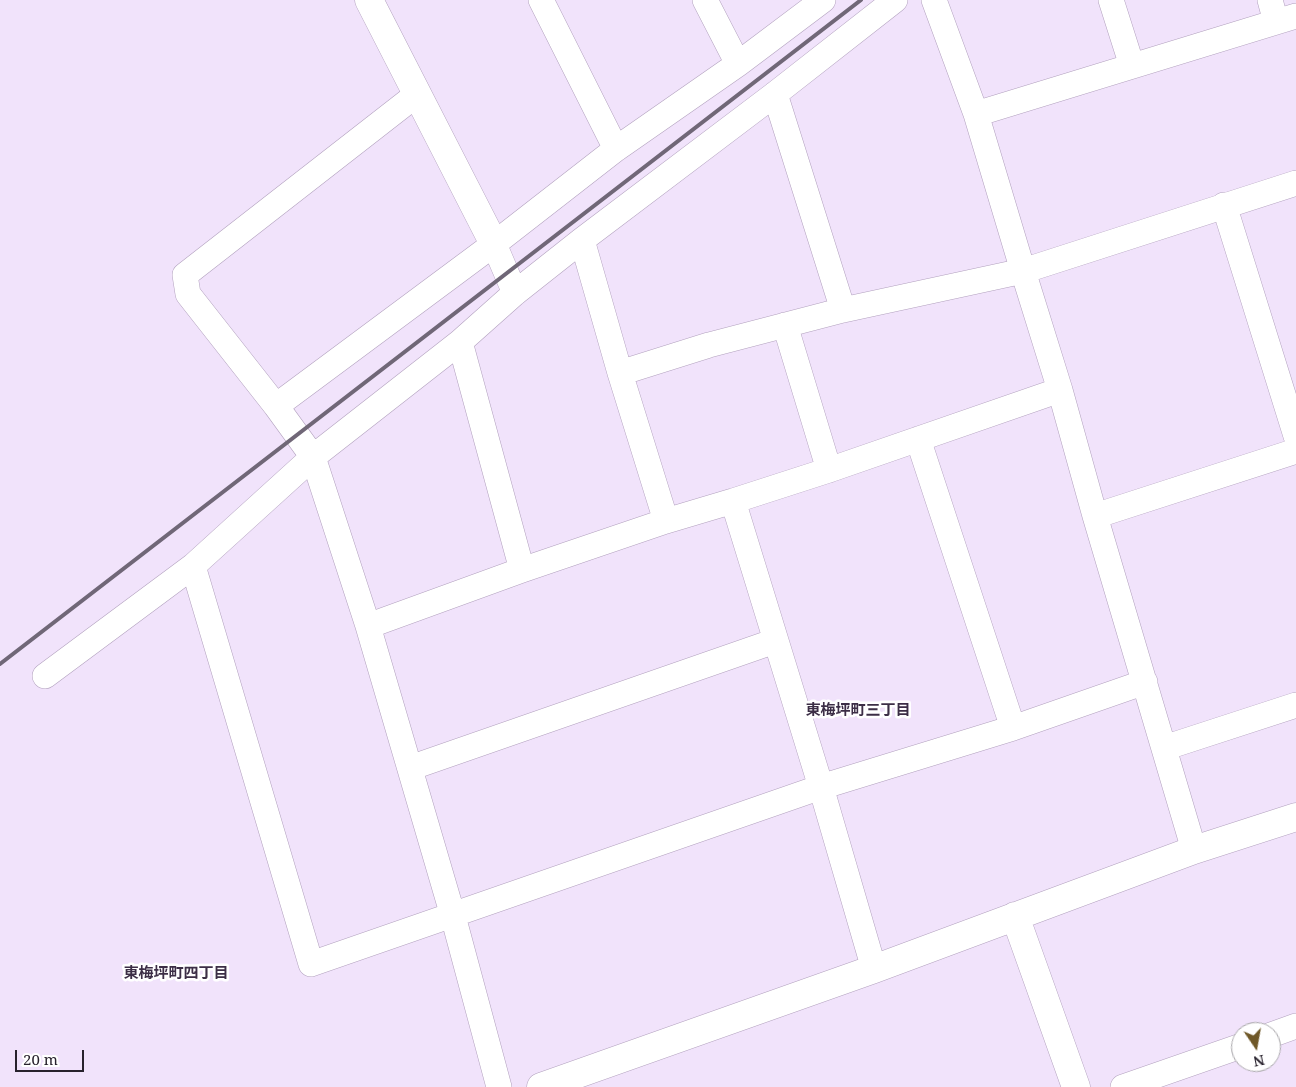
<!DOCTYPE html>
<meta charset="utf-8">
<style>
body{margin:0}
#map{position:relative;width:1296px;height:1087px;overflow:hidden;background:#f1e3fb;font-family:"Noto Serif",serif}
canvas{display:block}
.north{position:absolute;left:1231px;top:1022px;width:50px;height:50px;box-sizing:border-box;background:#fff;border:1px solid #a9a7ab;border-radius:50%;rotate:168deg;font-size:14px;font-weight:700;line-height:20px;text-align:center;color:#28222d}
.north::after{content:'';display:block;margin:auto;width:18px;height:22px;background:#6f5828;clip-path:polygon(50% 0,100% 100%,50% 72%,0 100%)}
.scale{position:absolute;left:15px;top:1050px;width:69px;height:22px;box-sizing:border-box;border:2px solid #28222d;border-top:0;padding-left:6px;font-size:15px;line-height:18px;white-space:nowrap;color:#28222d;-webkit-text-stroke:4px #fff;paint-order:stroke}
</style>
<div id="map">
<canvas width="1296" height="1087"></canvas>
<div class="north">N</div>
<div class="scale">20 m</div>
</div>
<script>
const ctx = document.querySelector('canvas').getContext('2d');
ctx.lineJoin = 'round';
const shape = rows => new Path2D(rows.map(r => 'M' + r).join(''));
function trace(path, color, width, dash) { ctx.strokeStyle = color; ctx.lineWidth = width; ctx.lineCap = dash ? 'butt' : 'round'; ctx.setLineDash(dash || []); ctx.stroke(path); }
function drawText(font, color, halo, rows, align = 'center') {
  ctx.font = font + ' "Noto Serif","Noto Sans JP",serif'; ctx.lineWidth = 5; ctx.setLineDash([]); ctx.textBaseline = 'middle'; ctx.strokeStyle = halo; ctx.fillStyle = color; for (const [text, x, y, turn = 0] of rows) {
    ctx.save(); ctx.translate(x, y); ctx.rotate((+turn || 0) * Math.PI / 180); ctx.textAlign = isNaN(turn) ? turn : align; if (halo) ctx.strokeText(text, 0, 0); ctx.fillText(text, 0, 0); ctx.restore();
  }
}
const minor = shape([
 [541,0,616,149],
 [705,0,738,64],
 [934,0,976,114,1023,271,1060,390,1095,516,1194,850],
 [1111,0,1132,66],
 [1270,0,1276,22],
 [775,94,843,310],
 [416,95,185,275,188,294,276,406,494,244,616,149,738,64,823,0],
 [976,114,1296,16],
 [1224,205,1296,436],
 [582,240,620,373,666,521],
 [494,244,515,293],
 [785,325,829,470],
 [460,342,522,570],
 [620,373,709,345,843,310,1023,271,1296,183],
 [276,406,313,457,368,626,453,916,499,1087],
 [918,439,1013,728],
 [733,501,821,787,874,969],
 [1095,516,1296,451],
 [193,566,311,964,821,787,1013,728,1145,682],
 [368,626,522,570,666,521,733,501,829,470,1060,390],
 [45,676,193,566,313,457,460,342,515,293,582,240,775,94,895,0],
 [1164,748,1296,705],
 [410,768,775,641],
 [1271,1035,1296,1026],
 [1123,1087,1241,1046]
]);
const tertiary = shape([
 [369,0,494,244],
 [1015,916,1076,1087],
 [541,1087,874,969,1194,850,1296,817]
]);
trace(minor, '#b2a1be', 26);
trace(tertiary, '#b2a1be', 29);
trace(minor, '#fff', 25);
trace(tertiary, '#fff', 28);
trace(shape([
 [0,664,861,0]
]), '#706777', 4);
drawText('bold 15px', '#3c2e46', '#fff', [
 ["東梅坪町三丁目",858,711],
 ["東梅坪町四丁目",176,974]
]);
</script>
